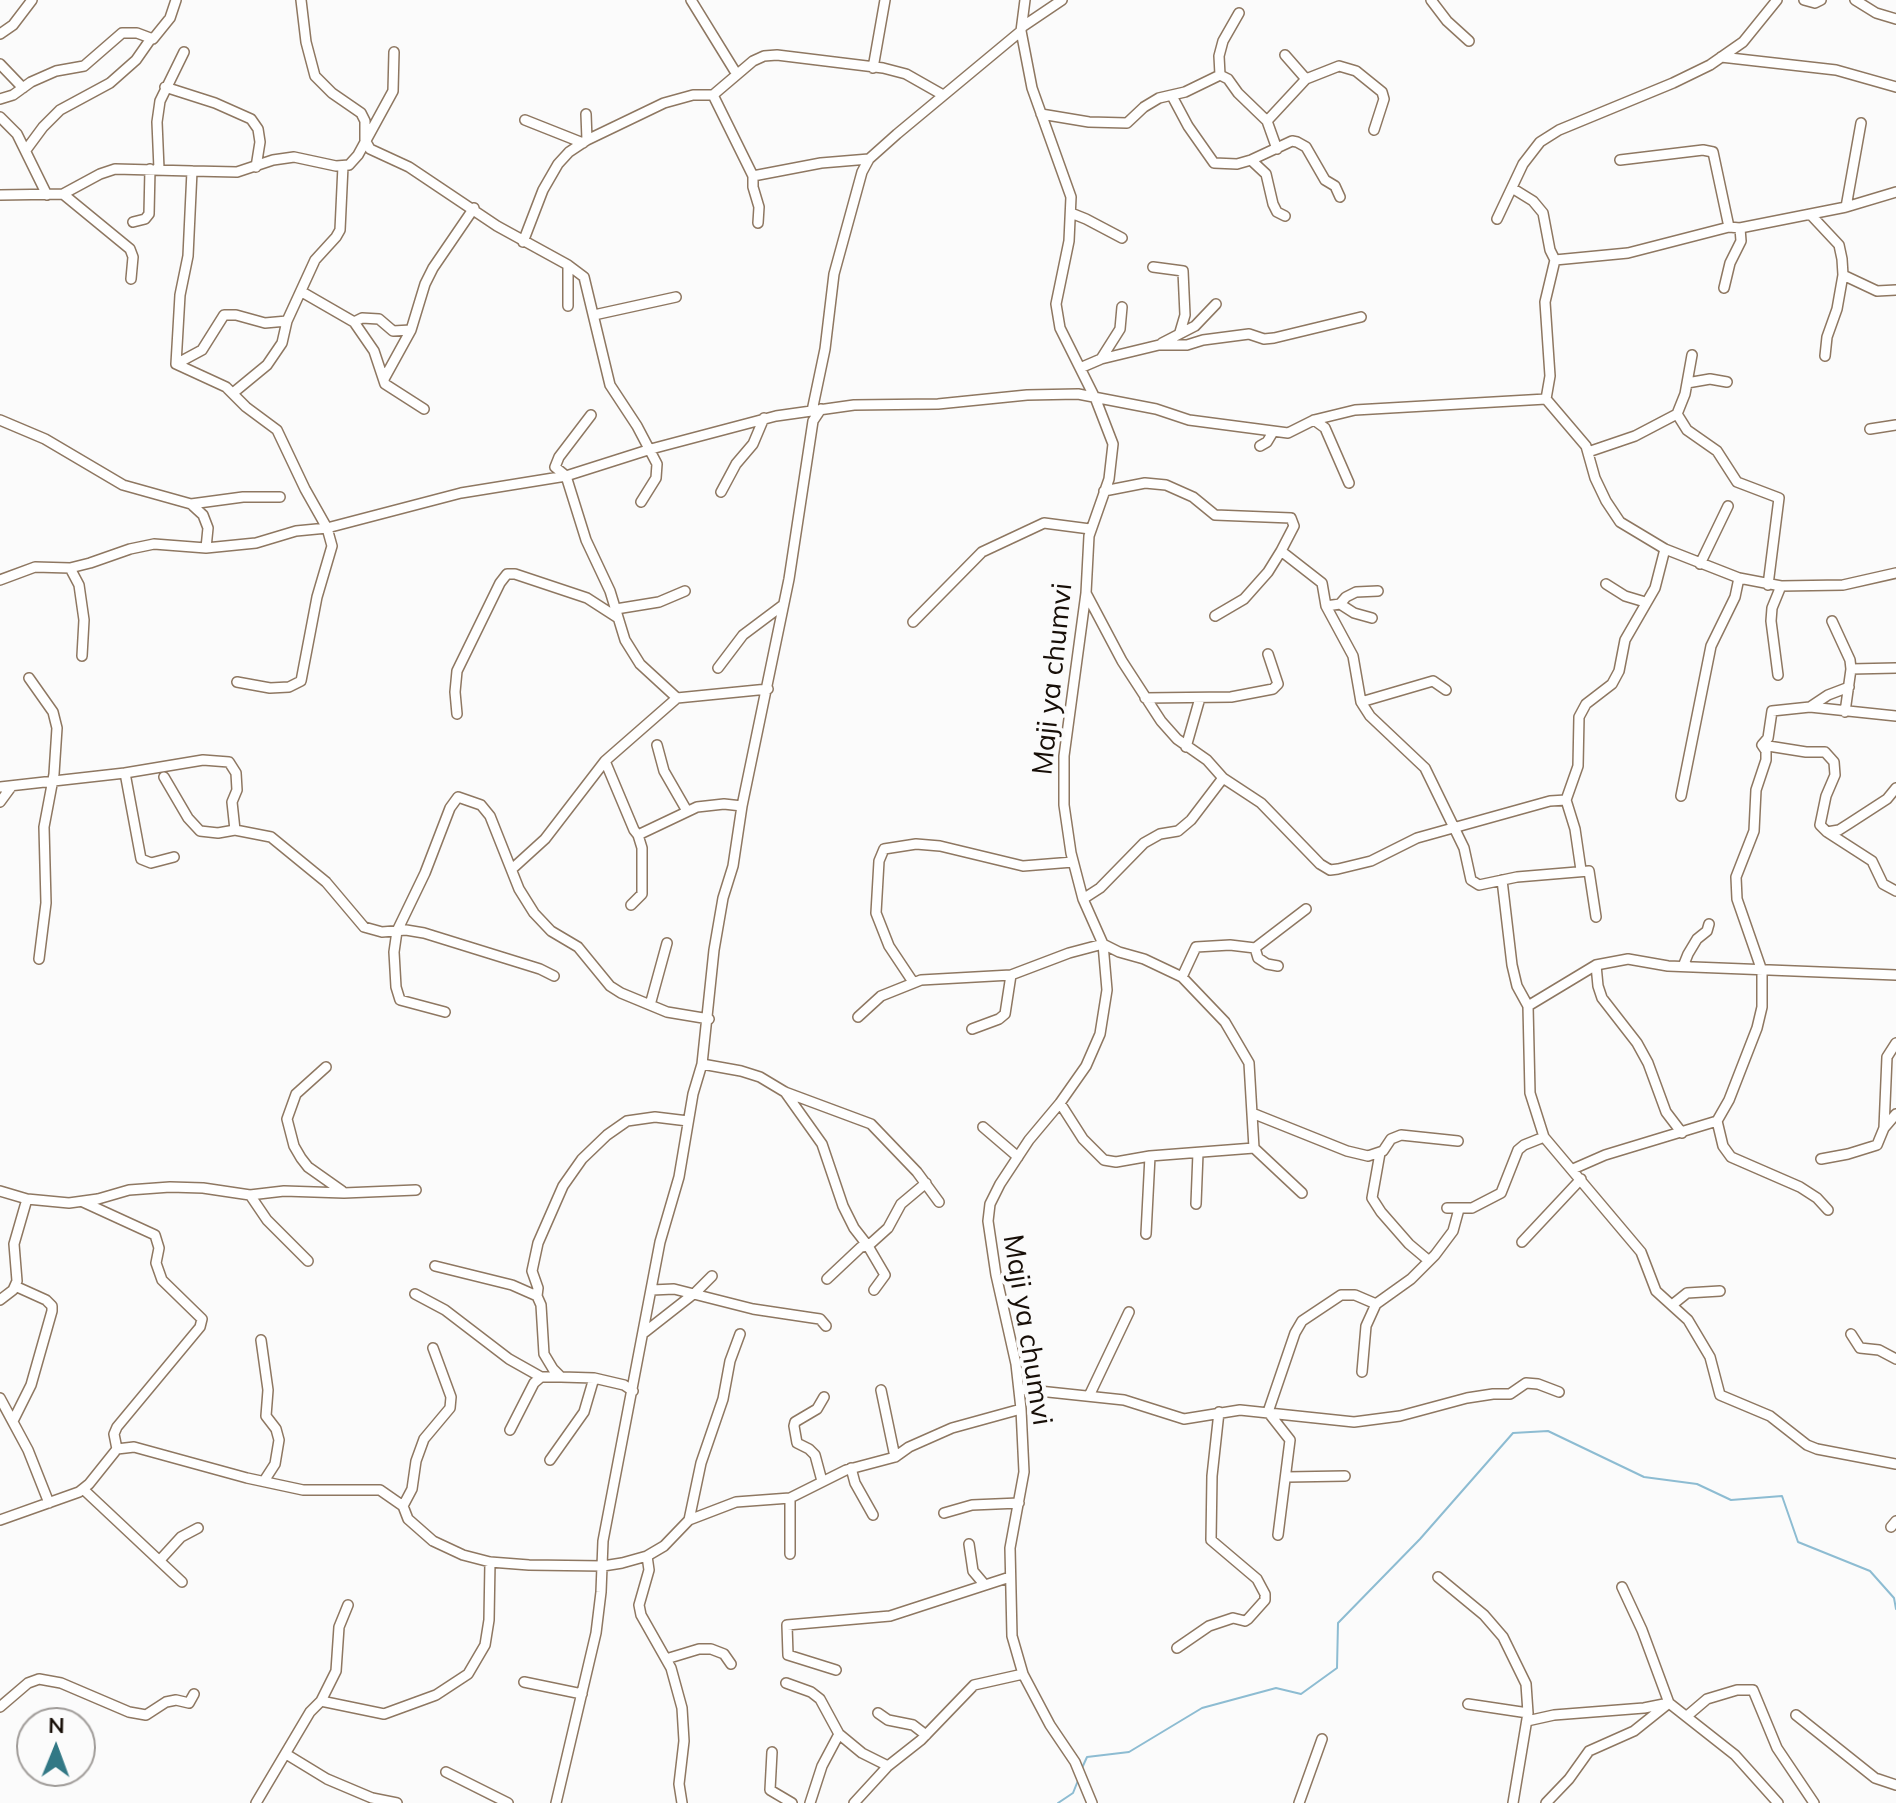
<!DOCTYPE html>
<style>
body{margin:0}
#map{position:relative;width:1896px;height:1803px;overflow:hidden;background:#fbfbfb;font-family:Mulish,sans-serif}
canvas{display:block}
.north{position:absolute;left:16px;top:1707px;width:80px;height:80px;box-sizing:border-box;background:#fbfbfb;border:2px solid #a09c99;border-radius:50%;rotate:1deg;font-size:22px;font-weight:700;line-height:32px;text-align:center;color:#170e07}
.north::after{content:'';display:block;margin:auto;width:28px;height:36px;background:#327885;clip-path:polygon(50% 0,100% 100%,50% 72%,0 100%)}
</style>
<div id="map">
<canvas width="1896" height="1803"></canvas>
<div class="north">N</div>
</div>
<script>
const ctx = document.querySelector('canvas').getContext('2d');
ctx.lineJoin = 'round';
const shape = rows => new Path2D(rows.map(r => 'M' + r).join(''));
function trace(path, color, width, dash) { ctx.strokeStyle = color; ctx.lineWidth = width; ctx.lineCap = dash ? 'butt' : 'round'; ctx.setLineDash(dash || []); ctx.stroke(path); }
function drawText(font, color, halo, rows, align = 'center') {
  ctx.font = font + ' Mulish,sans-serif'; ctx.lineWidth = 8; ctx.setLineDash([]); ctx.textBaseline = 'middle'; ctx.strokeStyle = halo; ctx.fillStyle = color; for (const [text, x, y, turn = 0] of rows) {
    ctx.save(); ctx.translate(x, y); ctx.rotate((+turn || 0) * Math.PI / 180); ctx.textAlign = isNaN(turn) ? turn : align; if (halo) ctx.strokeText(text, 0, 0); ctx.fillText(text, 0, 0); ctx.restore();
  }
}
trace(shape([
 [1082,1768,1087,1757,1129,1752,1202,1708,1276,1688,1301,1694,1337,1668,1338,1623,1420,1539,1513,1433,1548,1431,1644,1477,1697,1484,1731,1500,1782,1496,1798,1542,1870,1571,1894,1598,1896,1609],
 [1058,1803,1073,1793,1079,1778]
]), '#8dbcd2', 2);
const minor = shape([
 [301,0,306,42,315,76,332,93,361,113,365,121,365,140,370,149,409,167,497,226,568,265,584,277,610,385,637,426,657,464,656,478,641,502],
 [691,0,736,73],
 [1025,0,1021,31,1032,88,1071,197,1069,241,1056,304,1060,328,1096,400,1113,444,1109,479,1089,536,1086,593,1064,756,1064,805,1071,853,1083,899,1103,944,1107,990,1100,1034,1086,1066,1060,1103,1029,1140,1000,1184,990,1204,988,1221,996,1275,1016,1364,1021,1409,1024,1472,1010,1548,1012,1636,1023,1674,1050,1725,1075,1762,1092,1803],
 [1431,0,1447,21,1469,41],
 [1804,0,1815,3,1821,0],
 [1855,0,1876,13,1896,19],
 [1022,27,1062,0],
 [0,34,13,25,32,0],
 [1285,55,1306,79],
 [1721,57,1836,70,1896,87],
 [0,64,23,88],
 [873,68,885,0],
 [1220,75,1228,79,1238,93,1267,121],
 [165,87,215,103,251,119,258,129,260,142,256,167],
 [1172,96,1188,126,1214,163,1237,164,1251,160,1292,141,1297,142,1306,147,1325,180,1335,186,1340,197],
 [0,99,13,95,31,82,56,71,84,66,122,33,137,33,153,39,170,18,176,0],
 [586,114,587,140],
 [1041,114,1089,122,1127,123,1144,107,1159,98,1185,92,1220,75,1219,56,1223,41,1239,13],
 [0,117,17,134,47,195],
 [525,120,583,143],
 [1277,149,1267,121,1306,79,1339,66,1356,71,1382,92,1384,99,1374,130],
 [26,150,43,127,60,110,110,83,136,60,150,40],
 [1251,160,1266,174,1273,204,1277,212,1285,216],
 [1620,160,1703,150,1713,152,1729,227],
 [159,169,157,122,160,101,184,52],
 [192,171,237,172,273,160,294,157,336,166,349,165,358,155,393,91,394,52],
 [753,176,821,163,869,159],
 [1512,188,1533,201,1543,213,1550,250,1555,260,1545,302,1550,376,1546,399],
 [63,194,130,249,133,257,131,279],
 [0,195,63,194,100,174,115,169,192,171,188,256,180,295,176,364,226,387,246,407,277,430,305,489,327,528,332,546,317,597,301,681,289,687,270,688,237,682],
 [1846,207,1861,123],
 [1071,213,1086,219,1122,238],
 [1810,214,1839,245,1842,259,1843,275,1837,309,1827,337,1825,356],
 [1497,219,1523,164,1540,142,1559,130,1673,83,1710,65,1743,42,1777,0],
 [133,222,145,219,149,214,150,169],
 [758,223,759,207,753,187,753,176,713,95,753,61,764,56,777,55,883,68,906,74,943,95],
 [523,242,543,190,558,164,569,152,587,140,664,103,693,95,713,95],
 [1555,260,1628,253,1729,227,1740,228,1846,207,1896,192],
 [1153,267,1183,271,1185,315,1180,332],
 [1843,275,1877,291,1896,290],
 [1724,288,1730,263,1741,241,1740,228],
 [302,292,354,322,374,351,385,384,424,409],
 [568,306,568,265],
 [594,315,676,297],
 [354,322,362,318,379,319,393,331,411,330],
 [1162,343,1195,326,1216,304],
 [1692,355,1685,394,1677,414,1687,430,1717,451,1737,482,1779,498,1768,585],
 [1101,359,1120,329,1122,307],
 [176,364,202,350,224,315,236,315,265,323,287,321],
 [1080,368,1101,359,1159,345,1187,345,1203,340,1249,334,1264,339,1274,338,1361,317],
 [384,379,411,330,425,284,433,268,474,208],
 [1687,383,1710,379,1727,382],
 [233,393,267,365,282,343,287,321,315,260,336,237,340,230,343,166],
 [812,411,825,349,834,274,862,172,869,159,897,134,1021,31],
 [591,415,559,457,555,467,566,476,586,540,610,591,625,640,640,664,677,698],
 [0,420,45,439,123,485,191,504,203,515,208,528,206,548],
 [1314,420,1325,428,1349,483],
 [1870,429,1896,425],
 [1260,446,1267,442,1273,432],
 [1588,452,1635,436,1677,414],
 [1104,491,1145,483,1166,485,1193,497,1215,515,1291,518,1294,526,1281,551,1322,583,1326,606,1353,656,1361,702,1370,716,1425,768,1464,848,1471,880,1479,885,1517,877,1589,871,1596,917],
 [721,492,736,464,753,444,764,418],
 [191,504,243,497,280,497],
 [1700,564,1728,506],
 [70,568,79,585,84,620,82,656],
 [0,580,35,567,70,568,90,563,130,549,154,544,206,548,256,543,296,531,327,528,461,493,566,476,651,449,776,416,854,405,938,404,1027,395,1078,394,1156,409,1189,420,1288,433,1314,420,1355,410,1546,399,1586,446,1595,478,1606,501,1620,522,1665,549,1739,578,1781,586,1843,585,1896,573],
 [1606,584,1625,596,1645,602],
 [1086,593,1122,661,1161,721,1177,739,1207,760,1223,778,1261,803,1320,864,1330,870,1338,869,1371,861,1417,838,1550,801,1566,800,1578,766,1579,717,1586,704,1612,684,1619,671,1625,640,1655,588,1665,549],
 [1340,604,1346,597,1356,592,1378,591],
 [1326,606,1340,604,1354,613,1372,618],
 [616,609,659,602,685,591],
 [1215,616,1244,599,1268,572,1281,551],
 [1832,621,1850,660,1851,669,1845,712],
 [913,622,982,552,1044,523,1090,529],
 [718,668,743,635,783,605],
 [1851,669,1896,668],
 [1778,675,1771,621,1772,608,1781,586],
 [29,678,53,712,57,728,54,774,44,827,46,903,39,959],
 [1145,698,1231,697,1273,689,1278,684,1268,654],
 [1361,702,1433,681,1446,690],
 [1810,707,1828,695,1849,687],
 [457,714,455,692,457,671,500,583,507,574,515,574,587,598,618,618],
 [657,745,664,771,687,811],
 [1762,745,1806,752,1825,752,1834,762,1835,775,1826,796,1820,825,1827,832,1839,830,1850,823,1887,799,1896,788],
 [1186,747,1200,698],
 [125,773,141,859,151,863,174,857],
 [164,777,188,818,200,831,218,833,235,830],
 [0,787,125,773,203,760,229,762,236,773,237,790,232,802,235,830,271,837,326,882,364,927,382,932,406,930,424,933,540,969,554,976],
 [1681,796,1711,646,1735,597,1739,578],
 [1566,800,1575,829,1581,870],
 [0,802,11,787],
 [1827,832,1872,861,1883,884,1896,891],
 [638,835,634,830,605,761,677,698,768,689],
 [512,869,545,839,605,761],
 [1502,880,1512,965,1517,986,1528,1006],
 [1083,899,1100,888,1144,843,1160,834,1178,831,1191,820,1223,778],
 [631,905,642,894,642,848,638,835,697,807,724,804,742,806],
 [1255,948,1258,958,1267,964,1278,966],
 [1596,965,1598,986,1602,998,1637,1043,1648,1063,1666,1112,1682,1133],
 [1688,966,1684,964,1688,954,1697,939,1707,931,1709,924],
 [1896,975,1668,966,1628,959,1596,965,1528,1006,1530,1093,1544,1137,1641,1252,1656,1291,1688,1320,1710,1357,1720,1395,1770,1416,1807,1445,1817,1449,1896,1464],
 [1182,977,1196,947,1230,945,1255,948,1306,909],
 [913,982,889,946,876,913,879,861,884,849,916,844,940,846,1023,866,1073,862],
 [650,1005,667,943],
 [445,1012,400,1000,396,987,394,952,397,931,425,873,450,808,458,797,481,805,490,816,519,889,534,913,551,931,578,947,610,986,621,993,667,1012,709,1019],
 [858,1017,881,996,921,980,1011,975,1069,953,1103,944,1119,952,1144,959,1182,977,1225,1022,1249,1063,1254,1148,1302,1193],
 [972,1029,999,1019,1005,1014,1011,975],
 [702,1064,741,1071,760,1077,785,1092,871,1124,917,1172,939,1202],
 [326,1067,296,1094,287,1119,294,1146,301,1158,308,1167,342,1191],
 [785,1092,822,1144,843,1206,854,1228,868,1246,861,1247,827,1279],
 [1060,1103,1083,1139,1104,1160,1116,1162,1150,1156,1254,1148],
 [1252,1113,1347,1151,1368,1156,1383,1151,1391,1139,1401,1135,1458,1141],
 [1717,1121,1723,1146,1731,1157,1800,1187,1817,1198,1828,1210],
 [983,1127,1018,1157],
 [1884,1128,1887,1057,1896,1043],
 [1380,1153,1372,1198,1381,1212,1409,1244,1428,1260],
 [1821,1159,1848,1154,1877,1145,1884,1128,1896,1114],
 [1573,1169,1605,1155,1717,1121,1729,1100,1757,1028,1762,1007,1762,971,1737,899,1736,877,1754,831,1756,790,1766,760,1766,751,1762,745,1768,738,1772,711,1810,707,1896,716],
 [0,1191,27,1199,69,1203,98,1199,129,1190,170,1187,203,1188,250,1195,284,1191,344,1193,416,1190],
 [250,1195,267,1220,308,1261],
 [83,1202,155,1235,159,1248,156,1263,162,1280,202,1319,200,1327,117,1427,114,1434,117,1449],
 [1196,1204,1198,1153],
 [1447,1208,1472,1208,1501,1193,1518,1150,1524,1145,1544,1137],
 [1146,1234,1150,1156],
 [1522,1242,1581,1179],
 [435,1266,512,1285,537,1296,541,1305,544,1354,553,1369,561,1377,594,1378,624,1385,633,1391],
 [652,1290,674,1289,753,1309,813,1318,820,1319,826,1326],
 [874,1290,885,1275,868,1246,888,1228,901,1204,926,1183],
 [415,1294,445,1310,509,1359,541,1377],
 [537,1296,538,1288,532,1271,538,1243,563,1186,582,1159,607,1135,627,1121,655,1117,688,1121],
 [0,1300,13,1290,17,1281,14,1244,27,1199],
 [1672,1305,1687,1293,1720,1291],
 [645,1332,696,1292,712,1276],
 [1851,1334,1860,1348,1879,1350,1896,1359],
 [261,1340,268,1390,266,1416,276,1429,279,1440,275,1464,264,1481],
 [1362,1372,1366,1326,1376,1304,1411,1279,1435,1255,1453,1231,1459,1209],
 [1020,1389,1124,1400,1184,1419,1240,1410,1354,1422,1400,1416,1467,1398,1493,1394,1510,1394,1526,1383,1538,1384,1559,1392],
 [881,1390,895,1457],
 [1089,1396,1129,1312],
 [0,1398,28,1450,49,1503],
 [13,1421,31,1385,52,1311,52,1306,46,1300,15,1286],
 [510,1430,534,1383,541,1377,561,1377],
 [550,1460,584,1412,594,1378],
 [851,1468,855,1483,873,1515],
 [1287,1477,1345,1476],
 [822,1481,815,1455,809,1449,797,1443,794,1426,795,1422,817,1409,824,1397],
 [83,1489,182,1582],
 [403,1506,412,1489,416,1461,424,1439,450,1408,451,1397,433,1348],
 [944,1513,972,1505,1019,1503],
 [0,1520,79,1492,89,1484,117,1449,134,1447,247,1478,303,1490,380,1490,403,1506,408,1519,433,1541,463,1555,490,1562,529,1565,603,1566,622,1563,647,1556,664,1546,689,1520,701,1463,723,1399,730,1361,740,1334],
 [689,1520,736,1502,790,1498,846,1470,895,1457,909,1447,952,1428,1021,1409],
 [1891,1527,1896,1521],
 [1278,1535,1290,1440,1268,1412,1295,1333,1302,1321,1341,1295,1355,1295,1376,1304],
 [969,1544,973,1571,984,1584],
 [790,1554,790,1498],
 [647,1556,649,1570,639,1605,641,1615,671,1668,682,1708,684,1741,679,1784,682,1803],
 [160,1560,181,1537,198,1528],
 [1438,1577,1484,1615,1503,1637,1526,1684,1528,1713,1513,1803],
 [1177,1648,1209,1626,1233,1618,1245,1621,1248,1619,1265,1600,1265,1594,1257,1579,1211,1540,1212,1476,1219,1412],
 [666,1659,699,1649,711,1649,724,1654,731,1664],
 [836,1670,788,1655,787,1625,890,1616,1010,1577],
 [524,1682,582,1694],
 [786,1683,811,1692,820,1699,839,1734,862,1753,888,1766],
 [321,1701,336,1671,339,1627,348,1605],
 [1468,1704,1528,1713],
 [0,1707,28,1683,39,1679,61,1683,129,1712,146,1715,166,1702,176,1700,189,1703,194,1694],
 [878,1713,888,1720,913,1725,926,1735],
 [1796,1715,1875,1778,1896,1785],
 [1687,1716,1707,1699,1737,1690,1753,1690,1777,1748,1814,1803],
 [1527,1721,1554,1715,1644,1708,1669,1703,1735,1755,1778,1803],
 [772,1752,770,1790,792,1803],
 [286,1754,327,1779,372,1798,397,1803],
 [446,1772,508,1803],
 [256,1803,310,1712,321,1701,384,1714,436,1695,468,1674,485,1645,489,1620,490,1562],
 [556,1803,596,1633,601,1592,603,1541,660,1242,679,1177,693,1094,702,1064,714,950,723,898,733,866,742,806,789,579,813,421,821,409],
 [810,1803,822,1766,839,1734],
 [854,1803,888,1766,921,1740,974,1685,1023,1674],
 [1299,1803,1322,1739],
 [1546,1803,1569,1779,1589,1751,1634,1731,1669,1703,1642,1630,1622,1587]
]);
trace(minor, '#8e7761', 12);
trace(minor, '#fff', 9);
drawText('28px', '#170e07', '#fbfbfb', [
 ["Maji ya chumvi",1053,679,-84],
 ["Maji ya chumvi",1027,1330,81]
]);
</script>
